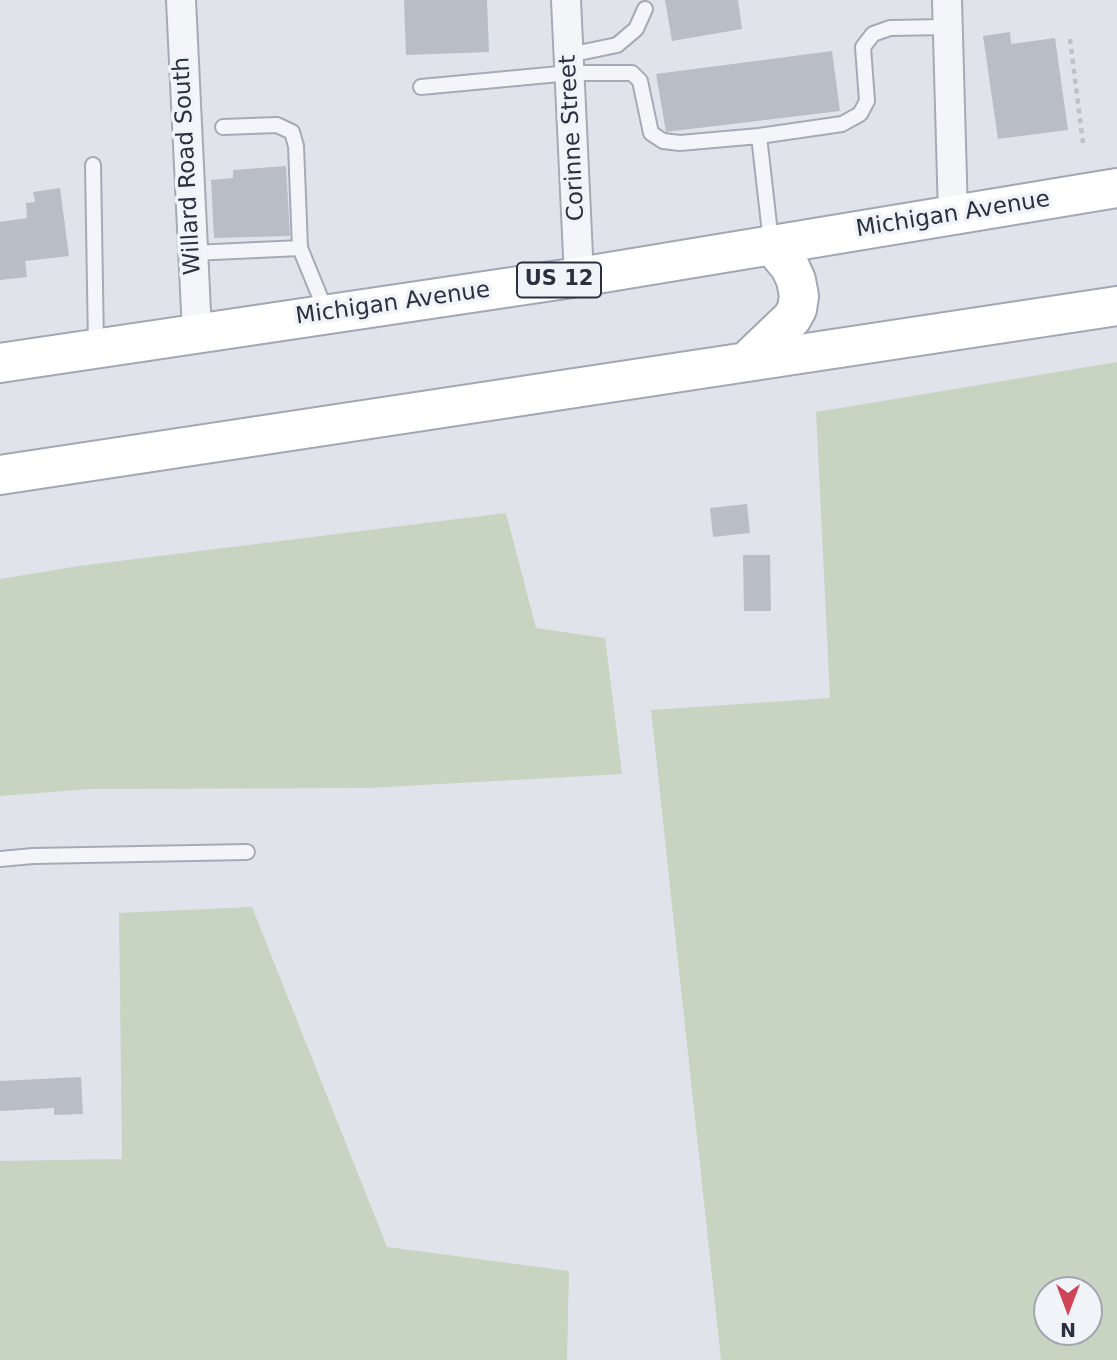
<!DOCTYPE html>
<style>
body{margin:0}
#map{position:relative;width:1117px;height:1360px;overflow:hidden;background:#e0e4ea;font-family:"DejaVu Sans",sans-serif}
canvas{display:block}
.north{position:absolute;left:1033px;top:1276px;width:70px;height:70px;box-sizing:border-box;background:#f0f3f7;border:2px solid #a0a5ae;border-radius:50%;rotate:180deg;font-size:19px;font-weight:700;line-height:28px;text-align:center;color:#293141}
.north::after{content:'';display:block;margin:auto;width:24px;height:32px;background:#d04458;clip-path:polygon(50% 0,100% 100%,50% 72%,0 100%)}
</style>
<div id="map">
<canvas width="1117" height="1360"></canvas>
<div class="north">N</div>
</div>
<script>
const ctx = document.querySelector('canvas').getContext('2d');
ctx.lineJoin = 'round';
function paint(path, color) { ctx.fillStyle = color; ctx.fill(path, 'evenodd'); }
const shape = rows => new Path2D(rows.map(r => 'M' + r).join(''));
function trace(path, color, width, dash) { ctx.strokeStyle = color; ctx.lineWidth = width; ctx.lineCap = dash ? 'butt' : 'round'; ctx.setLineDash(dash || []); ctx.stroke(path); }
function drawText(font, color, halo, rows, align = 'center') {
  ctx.font = font + ' "DejaVu Sans",sans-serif'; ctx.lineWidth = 7; ctx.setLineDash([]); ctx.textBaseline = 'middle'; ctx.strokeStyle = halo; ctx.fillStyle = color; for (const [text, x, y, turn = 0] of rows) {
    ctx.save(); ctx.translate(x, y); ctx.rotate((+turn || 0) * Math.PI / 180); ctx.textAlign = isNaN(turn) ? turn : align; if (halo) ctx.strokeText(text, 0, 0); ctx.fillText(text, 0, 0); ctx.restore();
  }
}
paint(shape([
 [1117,362,1117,1360,721,1360,651,710,830,698,816,412],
 [1047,1290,1089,1290,1089,1332,1047,1332],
 [506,513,536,628,605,638,622,774,368,788,90,789,0,796,0,579,79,566],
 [252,907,387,1247,569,1271,567,1360,0,1360,0,1161,122,1159,119,913]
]), '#c6d4c1');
paint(shape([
 [404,0,487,0,489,52,406,55],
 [665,0,738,0,742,29,672,41],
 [1010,32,1011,44,1055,38,1068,130,998,139,983,36],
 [832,51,840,111,666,132,656,74],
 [286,166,290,236,214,238,211,180,233,178,233,170],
 [60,188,69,256,25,261,27,277,0,280,0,222,27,218,26,203,35,202,33,192],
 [747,504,750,533,713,537,710,508],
 [743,555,770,555,771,611,744,611],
 [81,1077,83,1114,54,1115,54,1108,0,1111,0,1081]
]), '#b8bdc6');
const service = shape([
 [569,55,617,45,636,29,645,9],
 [421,87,570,73,632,73,640,81,651,133,663,141,680,143,759,136,842,124,860,114,867,101,863,47,873,34,890,28,946,27],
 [223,127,277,125,292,132,296,146,300,248],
 [759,136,771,242],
 [93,165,96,346],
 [193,253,300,248,327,314],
 [0,859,33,856,247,852]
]);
const minor = shape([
 [181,0,197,332],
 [566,0,579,277],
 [947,0,953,215]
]);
const primary = shape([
 [746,362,792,318,797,309,799,296,796,280,790,267,771,244],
 [0,363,579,277,1117,188],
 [0,475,1117,306]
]);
trace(service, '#a5abb4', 18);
trace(minor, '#a5abb4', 32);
trace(primary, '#a0a8b5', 42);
trace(shape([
 [1070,39,1083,143]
]), '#bec2c8', 4.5, [5, 5]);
trace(service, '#f3f5f8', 14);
trace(minor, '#f3f5f8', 28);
trace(primary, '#fff', 38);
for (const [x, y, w] of [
 [559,280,84]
]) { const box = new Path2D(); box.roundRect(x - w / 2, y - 17.5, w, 35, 5); ctx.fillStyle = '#f0f3f7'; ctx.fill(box); trace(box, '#293141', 2); }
drawText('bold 21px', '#293141', null, [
 ["US 12",559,280]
]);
drawText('23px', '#293141', '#f0f3f7', [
 ["Corinne Street",573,138,-93],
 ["Willard Road South",188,166,-93],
 ["Michigan Avenue",953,215,-9],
 ["Michigan Avenue",393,304,-8]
]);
</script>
